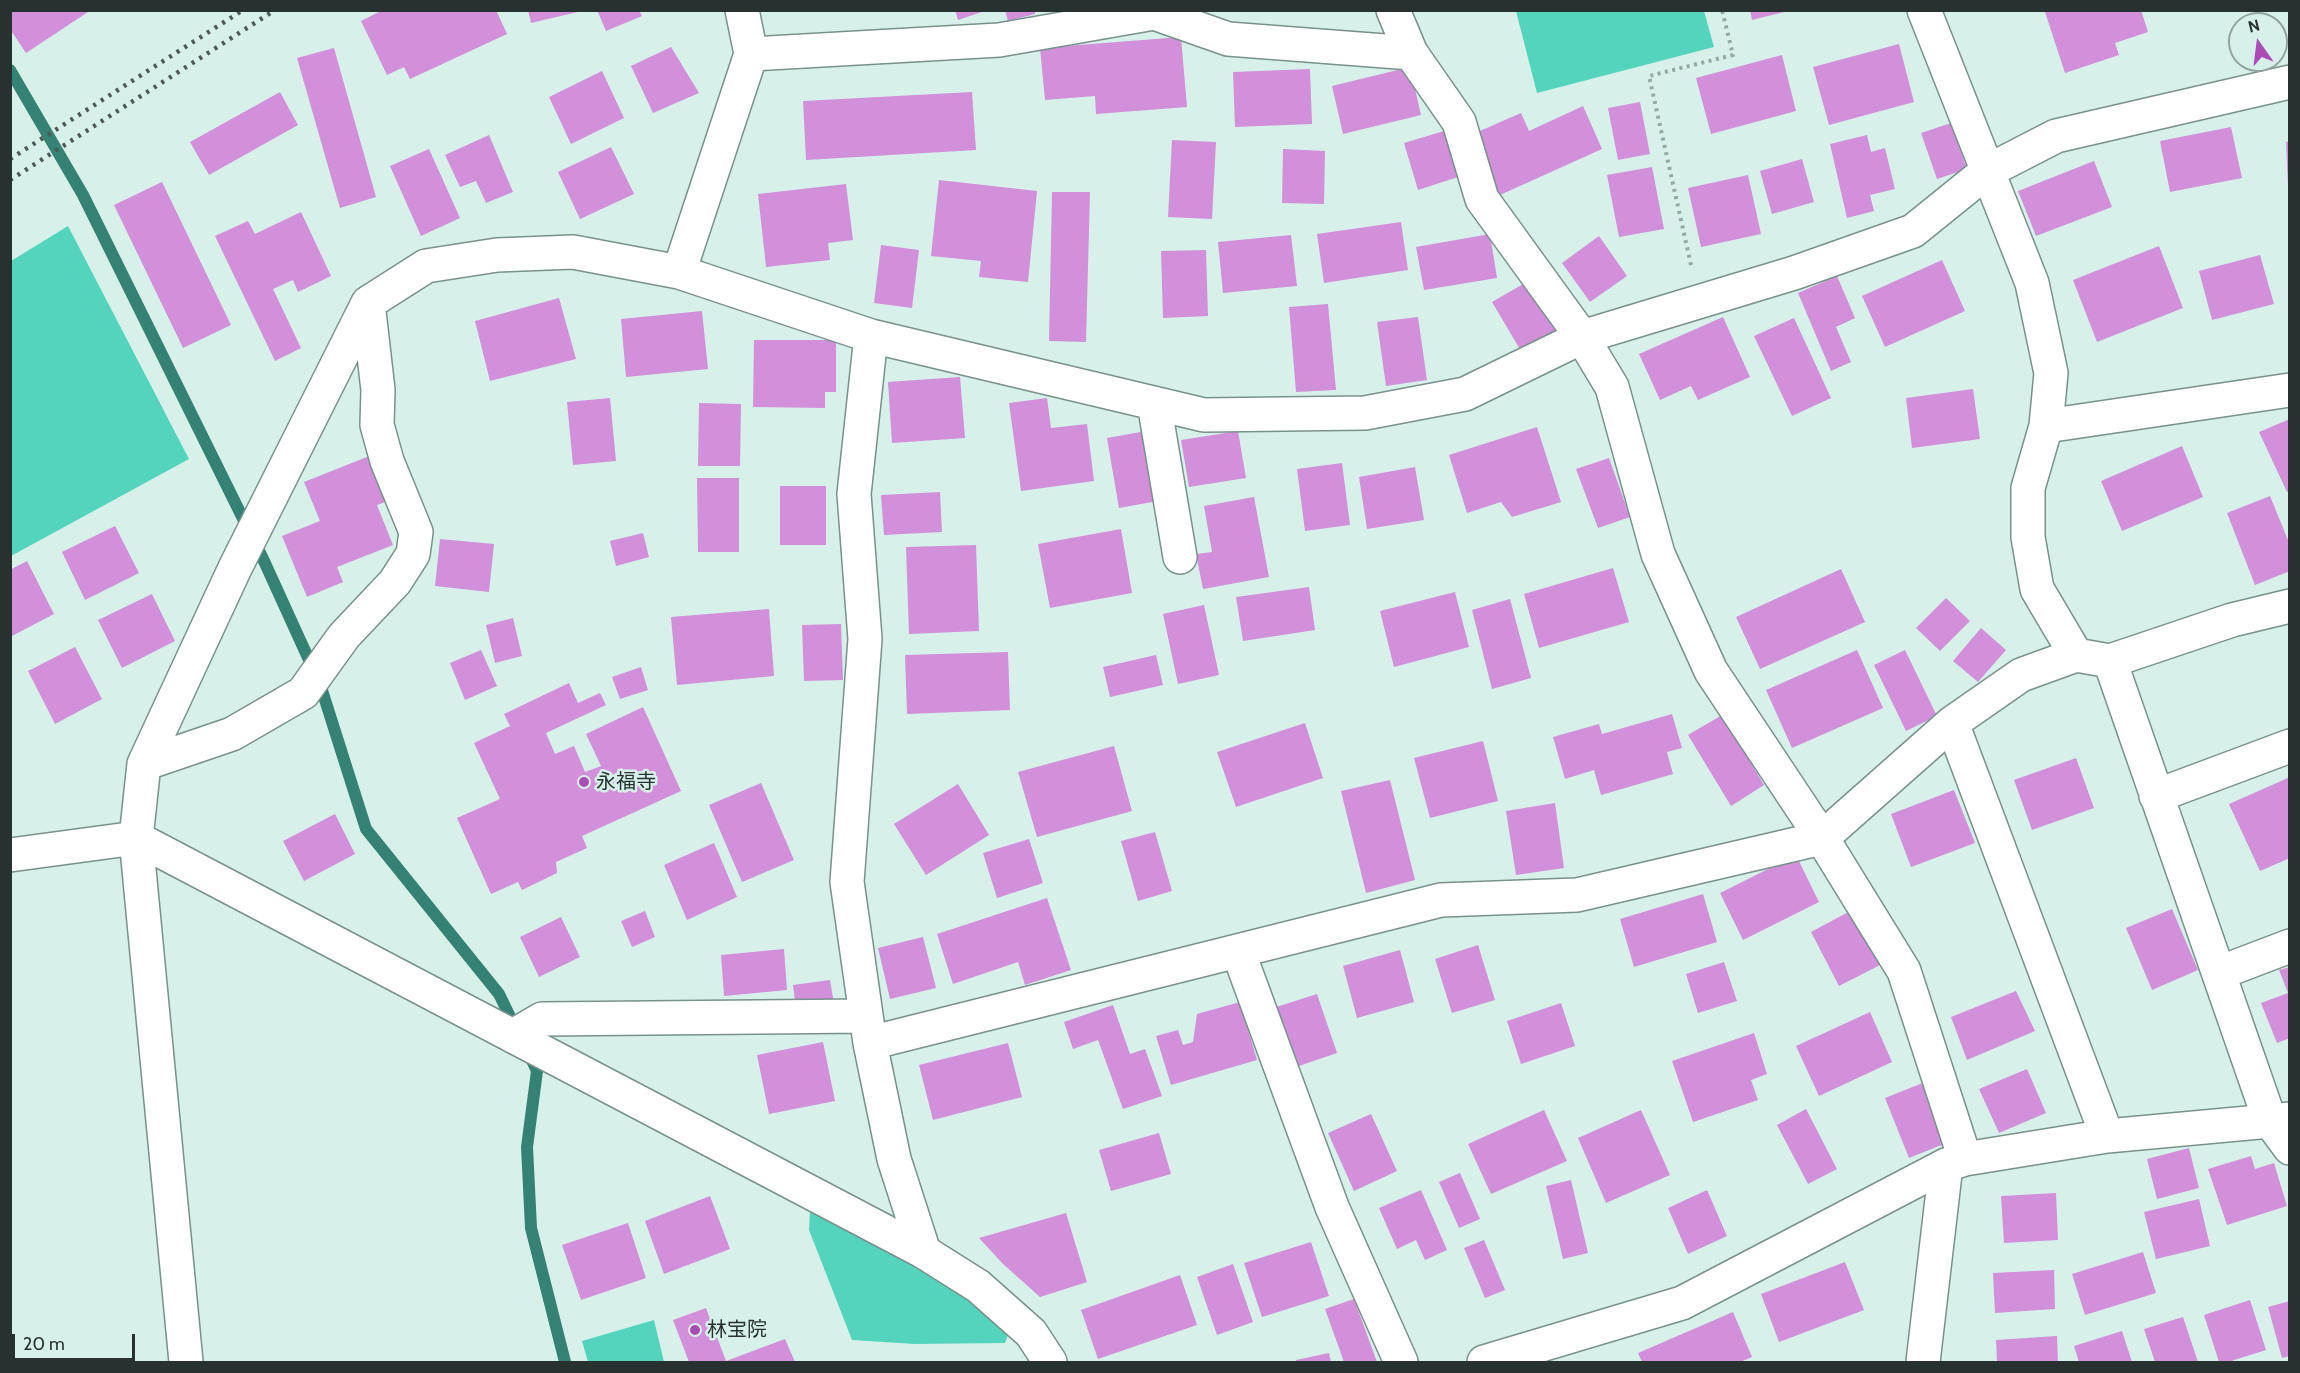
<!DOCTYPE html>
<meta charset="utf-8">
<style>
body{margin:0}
#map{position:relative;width:2300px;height:1373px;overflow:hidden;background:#d7f1ea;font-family:Cabin,sans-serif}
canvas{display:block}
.frame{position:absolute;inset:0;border:12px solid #27312f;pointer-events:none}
.north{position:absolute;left:2228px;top:12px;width:60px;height:60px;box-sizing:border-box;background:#d7f1ea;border:2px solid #91a49f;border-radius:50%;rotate:346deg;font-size:16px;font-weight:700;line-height:24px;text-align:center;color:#27312f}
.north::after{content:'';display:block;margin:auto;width:21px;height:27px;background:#a94cb6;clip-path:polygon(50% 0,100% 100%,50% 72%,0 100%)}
.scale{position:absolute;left:12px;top:1334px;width:123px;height:27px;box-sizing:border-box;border:3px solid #27312f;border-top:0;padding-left:8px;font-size:18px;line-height:21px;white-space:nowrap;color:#27312f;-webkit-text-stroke:4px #d7f1ea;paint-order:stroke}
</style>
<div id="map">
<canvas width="2300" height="1373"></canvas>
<div class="frame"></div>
<div class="north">N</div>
<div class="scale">20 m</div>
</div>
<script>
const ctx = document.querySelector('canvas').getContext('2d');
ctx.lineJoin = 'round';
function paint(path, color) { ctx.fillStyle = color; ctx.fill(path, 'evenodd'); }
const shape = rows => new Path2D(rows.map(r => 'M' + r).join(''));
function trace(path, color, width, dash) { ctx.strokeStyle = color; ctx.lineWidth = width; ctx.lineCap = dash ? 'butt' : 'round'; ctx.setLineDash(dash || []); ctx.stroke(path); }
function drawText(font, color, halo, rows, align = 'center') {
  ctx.font = font + ' Cabin,"Noto Sans JP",sans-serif'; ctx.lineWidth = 5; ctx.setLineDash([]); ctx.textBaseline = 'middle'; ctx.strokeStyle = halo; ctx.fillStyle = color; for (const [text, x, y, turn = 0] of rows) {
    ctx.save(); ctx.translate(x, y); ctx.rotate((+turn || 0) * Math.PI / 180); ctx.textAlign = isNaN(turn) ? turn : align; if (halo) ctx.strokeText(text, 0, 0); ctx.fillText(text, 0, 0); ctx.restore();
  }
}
paint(shape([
 [1516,11,1704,11,1714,47,1537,93],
 [68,226,189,459,11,556,11,261],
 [811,1192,1014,1318,1005,1343,915,1344,852,1340,809,1230],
 [654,1320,664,1362,588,1362,582,1341]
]), '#54d4bc');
trace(shape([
 [10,70,83,195,264,561,320,684,366,829,499,994,516,1029],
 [528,1052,537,1071,527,1147,531,1228,565,1362]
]), '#358274', 12);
paint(shape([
 [10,10,91,10,26,53,10,29],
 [383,10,496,10,507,34,410,79,404,67,387,75,361,21],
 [528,10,581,10,582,11,531,23],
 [597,10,639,10,642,16,606,31],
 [955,10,985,10,985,11,958,20],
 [1005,10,1035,10,1035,14,1008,21],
 [1750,10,1788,10,1788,11,1752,20],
 [2049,10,2141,10,2148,32,2115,43,2119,55,2065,73,2045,12],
 [1181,37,1187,107,1096,114,1095,96,1045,100,1040,48],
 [1899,44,1914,102,1829,125,1813,67],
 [671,47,699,93,653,113,631,66],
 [334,48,376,197,340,208,297,58],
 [1782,55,1796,111,1711,134,1696,78],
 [1410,67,1421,115,1343,134,1332,86],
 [1310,69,1312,124,1235,127,1233,72],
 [602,71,624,118,571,144,549,97],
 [280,92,298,125,209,175,190,142],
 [972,92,976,150,806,160,803,101],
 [1640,102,1650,154,1618,160,1608,108],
 [1583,106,1602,149,1500,195,1473,134,1521,113,1529,131],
 [1951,123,1967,169,1937,179,1921,133],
 [2231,127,2242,178,2170,192,2160,141],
 [1444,131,1458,177,1418,190,1404,143],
 [489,135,513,192,486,203,476,181,460,187,445,155],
 [1867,135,1871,152,1885,148,1895,189,1870,195,1874,211,1847,218,1830,144],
 [1172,140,1216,142,1212,219,1168,217],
 [2290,141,2290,186,2288,186,2286,142],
 [611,147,634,194,580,219,558,172],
 [429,149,460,218,421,236,390,166],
 [1283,149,1325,151,1324,204,1282,203],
 [1802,159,1814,202,1772,214,1760,171],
 [2094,161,2112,207,2036,236,2018,191],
 [1652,167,1664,229,1619,237,1607,175],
 [1748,175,1761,234,1701,247,1688,188],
 [939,180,1037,191,1028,282,979,277,981,261,931,256],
 [162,182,231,325,183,348,114,205],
 [846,184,853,240,828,243,830,260,766,267,758,194],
 [1052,192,1090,192,1086,342,1049,341],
 [301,212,331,276,298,292,293,280,273,289,301,348,275,361,215,236,248,221,255,234],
 [1401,222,1408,270,1324,283,1317,234],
 [1490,234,1497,278,1424,290,1416,247],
 [1291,235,1297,286,1223,293,1218,242],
 [1599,236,1627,276,1590,302,1562,263],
 [881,245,919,250,912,308,874,303],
 [2159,246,2183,308,2097,342,2073,280],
 [1206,250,1208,316,1163,318,1161,251],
 [2260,255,2274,304,2212,320,2199,271],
 [1942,260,1965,311,1885,347,1862,296],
 [1837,276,1855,318,1836,327,1851,362,1831,371,1798,293],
 [1530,280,1559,329,1521,351,1492,302],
 [559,298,576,359,490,381,475,321],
 [1328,304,1336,390,1296,392,1289,307],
 [702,311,708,369,626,377,621,319],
 [1418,317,1427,380,1386,386,1377,322],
 [1723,317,1750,377,1698,400,1691,386,1660,400,1639,354],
 [1794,318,1831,398,1792,416,1754,336],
 [754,340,836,340,836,392,825,392,825,408,753,407],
 [960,377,965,438,892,443,888,382],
 [1973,389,1980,439,1912,448,1906,398],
 [610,398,616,461,573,465,567,402],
 [1047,398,1051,428,1087,424,1094,481,1021,491,1009,403],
 [699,403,741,404,740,466,698,466],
 [2290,419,2290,491,2287,492,2259,432],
 [1537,427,1561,502,1512,517,1501,502,1467,513,1449,455],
 [1146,431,1158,501,1119,508,1107,438],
 [1238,431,1246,478,1189,487,1181,440],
 [2182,446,2203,497,2122,531,2101,481],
 [372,455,391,500,377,505,393,545,337,567,343,582,307,597,282,536,320,521,304,482],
 [1609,458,1630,517,1598,528,1576,469],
 [1342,463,1350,525,1305,531,1297,469],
 [1415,467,1424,520,1367,529,1359,477],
 [697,478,739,478,739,552,698,552],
 [780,486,826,486,826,545,780,545],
 [940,492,942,532,884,535,881,495],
 [2270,496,2290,545,2290,571,2255,585,2227,513],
 [1254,497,1269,577,1203,589,1196,554,1212,552,1204,506],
 [115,526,139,573,85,600,62,552],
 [1121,529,1132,593,1050,608,1038,544],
 [643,533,649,557,616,566,610,541],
 [440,539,494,544,489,592,435,586],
 [976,545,979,631,909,634,906,547],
 [27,561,54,614,10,637,10,570],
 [1613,568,1629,622,1539,648,1524,594],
 [1841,569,1865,622,1760,669,1736,617],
 [1309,587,1315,630,1243,641,1236,597],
 [1455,592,1469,647,1394,667,1380,611],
 [152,594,175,641,122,668,98,620],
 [1946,598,1970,621,1940,651,1916,628],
 [1510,599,1531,678,1492,689,1472,610],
 [1204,605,1219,675,1178,684,1163,614],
 [769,609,774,676,677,685,671,617],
 [513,618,522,656,495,663,486,625],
 [841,624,843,680,804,681,802,625],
 [1981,628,2006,650,1978,682,1953,661],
 [75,647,102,699,55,724,28,671],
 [481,650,497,686,465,700,450,663],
 [1857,650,1883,708,1792,748,1766,690],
 [1905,650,1937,716,1906,731,1874,665],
 [1008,652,1010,710,907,714,905,655],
 [1156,655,1163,685,1110,697,1103,667],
 [641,667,648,690,620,699,612,677],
 [569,683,578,703,600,693,606,705,546,733,555,754,574,746,585,772,601,766,586,734,643,707,681,791,582,836,587,848,556,862,557,873,522,890,518,882,491,894,457,818,500,799,474,743,510,726,504,714],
 [1672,714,1682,748,1667,752,1673,774,1601,795,1594,770,1565,779,1553,737,1599,724,1602,734],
 [1722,715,1764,785,1731,806,1688,735],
 [1305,723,1323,778,1236,807,1217,752],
 [1483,741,1498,801,1430,818,1414,758],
 [1114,746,1132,811,1037,837,1018,772],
 [2076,758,2094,808,2032,830,2014,780],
 [2290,777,2290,858,2260,871,2229,804],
 [1390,780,1415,880,1366,893,1341,791],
 [761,783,794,860,742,882,709,805],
 [958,784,989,835,926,875,894,824],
 [1954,790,1975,843,1911,867,1891,814],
 [1555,803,1564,868,1516,875,1506,811],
 [335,814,355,854,304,881,283,841],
 [1155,832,1172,891,1138,901,1121,841],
 [1029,839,1043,883,997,898,983,853],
 [714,843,737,897,687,920,664,865],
 [1796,855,1819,902,1743,940,1720,893],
 [1703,894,1717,942,1634,967,1620,919],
 [1047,898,1071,970,1025,985,1018,962,953,984,937,934],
 [2172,909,2198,970,2152,990,2126,928],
 [1852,910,1880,965,1839,986,1811,932],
 [645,911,655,937,632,947,621,921],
 [561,917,580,957,539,977,520,937],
 [923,937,936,988,890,999,878,948],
 [1478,945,1495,1000,1452,1013,1435,959],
 [784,949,787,990,724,996,721,955],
 [1400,950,1414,1002,1357,1018,1343,966],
 [1724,962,1737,1001,1698,1013,1686,974],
 [2290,967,2290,1038,2277,1043,2261,1003,2288,993,2279,970],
 [830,980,834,1004,796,1009,793,985],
 [2016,991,2035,1031,1967,1060,1951,1017],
 [1317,994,1337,1053,1293,1068,1273,1008],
 [1240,1002,1257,1060,1171,1085,1156,1036,1178,1030,1183,1045,1193,1042,1197,1014],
 [1561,1003,1575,1046,1521,1064,1507,1021],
 [1113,1005,1130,1054,1145,1049,1162,1096,1123,1109,1098,1040,1073,1049,1064,1022],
 [1870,1012,1892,1062,1819,1096,1796,1046],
 [1754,1033,1767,1074,1751,1080,1758,1100,1693,1122,1672,1061],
 [823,1042,835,1101,769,1114,757,1055],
 [1008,1043,1022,1097,933,1120,919,1065],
 [2027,1069,2046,1113,1999,1133,1979,1089],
 [1925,1082,1949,1142,1909,1158,1885,1098],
 [1806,1109,1837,1169,1808,1184,1777,1125],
 [1544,1110,1567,1161,1491,1194,1468,1144],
 [1641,1110,1670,1175,1606,1203,1578,1138],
 [1371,1114,1397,1171,1354,1191,1328,1133],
 [1159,1133,1171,1174,1111,1191,1099,1150],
 [2189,1148,2199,1188,2157,1199,2147,1159],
 [2251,1156,2255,1169,2274,1163,2287,1206,2227,1225,2208,1169],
 [1460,1173,1480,1219,1459,1228,1439,1182],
 [1571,1180,1588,1253,1563,1259,1546,1186],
 [1421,1190,1447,1250,1425,1260,1416,1240,1397,1249,1379,1208],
 [1707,1190,1727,1236,1688,1254,1668,1208],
 [2056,1193,2058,1240,2004,1243,2001,1196],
 [710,1196,730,1249,664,1274,645,1221],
 [2199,1199,2210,1246,2156,1259,2144,1212],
 [1066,1213,1087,1282,1040,1297,1003,1264,979,1238],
 [628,1223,646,1278,581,1300,562,1245],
 [1484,1240,1505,1290,1485,1298,1464,1248],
 [1311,1242,1329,1296,1262,1317,1244,1263],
 [2143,1252,2156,1293,2085,1315,2072,1274],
 [1845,1262,1864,1310,1779,1342,1761,1294],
 [1233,1264,1253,1322,1217,1335,1197,1277],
 [2054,1270,2055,1309,1995,1313,1993,1273],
 [1180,1275,1197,1325,1098,1359,1081,1310],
 [1354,1299,1377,1362,1344,1362,1325,1309],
 [2250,1300,2266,1350,2228,1362,2219,1362,2204,1315],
 [2290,1301,2290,1356,2282,1358,2268,1307],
 [706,1308,726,1361,785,1339,795,1362,689,1362,673,1320],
 [1733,1312,1752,1357,1740,1362,1642,1362,1638,1353],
 [2183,1317,2198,1362,2155,1362,2144,1329],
 [2122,1331,2132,1362,2079,1362,2074,1346],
 [2057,1336,2058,1362,1997,1362,1996,1340],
 [1329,1353,1331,1362,1296,1362,1296,1360]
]), '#d28fda');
const street = shape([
 [1393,10,1411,53,1459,122,1482,199,1582,337,1612,387,1658,554,1711,671,1822,838,1904,971,1965,1159],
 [1924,10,2032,283,2051,373,2046,426,2028,488,2028,537,2037,589,2076,655],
 [751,54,999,40,1154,13,1228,39,1411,53],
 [679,272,751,54,742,10],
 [871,336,854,494,865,639,847,882,870,1043,894,1159,924,1252],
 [1154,403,1180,557],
 [2046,426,2290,390],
 [2110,661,2270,1121,2290,1119],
 [1952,723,2107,1136],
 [144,764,232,734,303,693,344,636,395,582,413,554,416,532,387,461,377,425,378,390,368,303],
 [2156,796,2290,746],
 [1238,951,1332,1207,1401,1362],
 [2219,973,2290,946],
 [513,1036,542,1019,866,1016],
 [870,1043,1441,900,1577,895,1822,838,1952,723,2021,675,2076,655,2110,661,2232,620,2290,606],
 [186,1362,136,838,144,764,235,568,368,303,426,266,497,255,573,252,679,272,871,336,1204,415,1365,413,1465,394,1582,337,1794,273,1913,231,1986,172,2056,136,2290,82],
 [1484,1362,1682,1303,1946,1165,1965,1159,2107,1136,2270,1121,2290,1148],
 [1923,1362,1946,1165]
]);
const secondary = shape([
 [10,855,136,838,924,1252,978,1286,1031,1333,1050,1362]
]);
trace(street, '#79918b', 36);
trace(secondary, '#79918b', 36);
trace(shape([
 [1691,265,1649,76,1733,55,1722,10]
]), '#95a8a3', 4, [3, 4.5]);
trace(street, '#fff', 33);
trace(secondary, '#fff', 33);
trace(shape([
 [10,159,243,10],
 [10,180,275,10]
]), '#4c5956', 4.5, [3, 6]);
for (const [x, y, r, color] of [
 [584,782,6,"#a94cb6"],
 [695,1330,6,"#a94cb6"]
]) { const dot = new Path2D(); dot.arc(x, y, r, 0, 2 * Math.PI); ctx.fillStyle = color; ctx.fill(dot); trace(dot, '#d7f1ea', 2); }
drawText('20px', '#27312f', '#d7f1ea', [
 ["永福寺",596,782],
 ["林宝院",707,1330]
], 'left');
</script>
